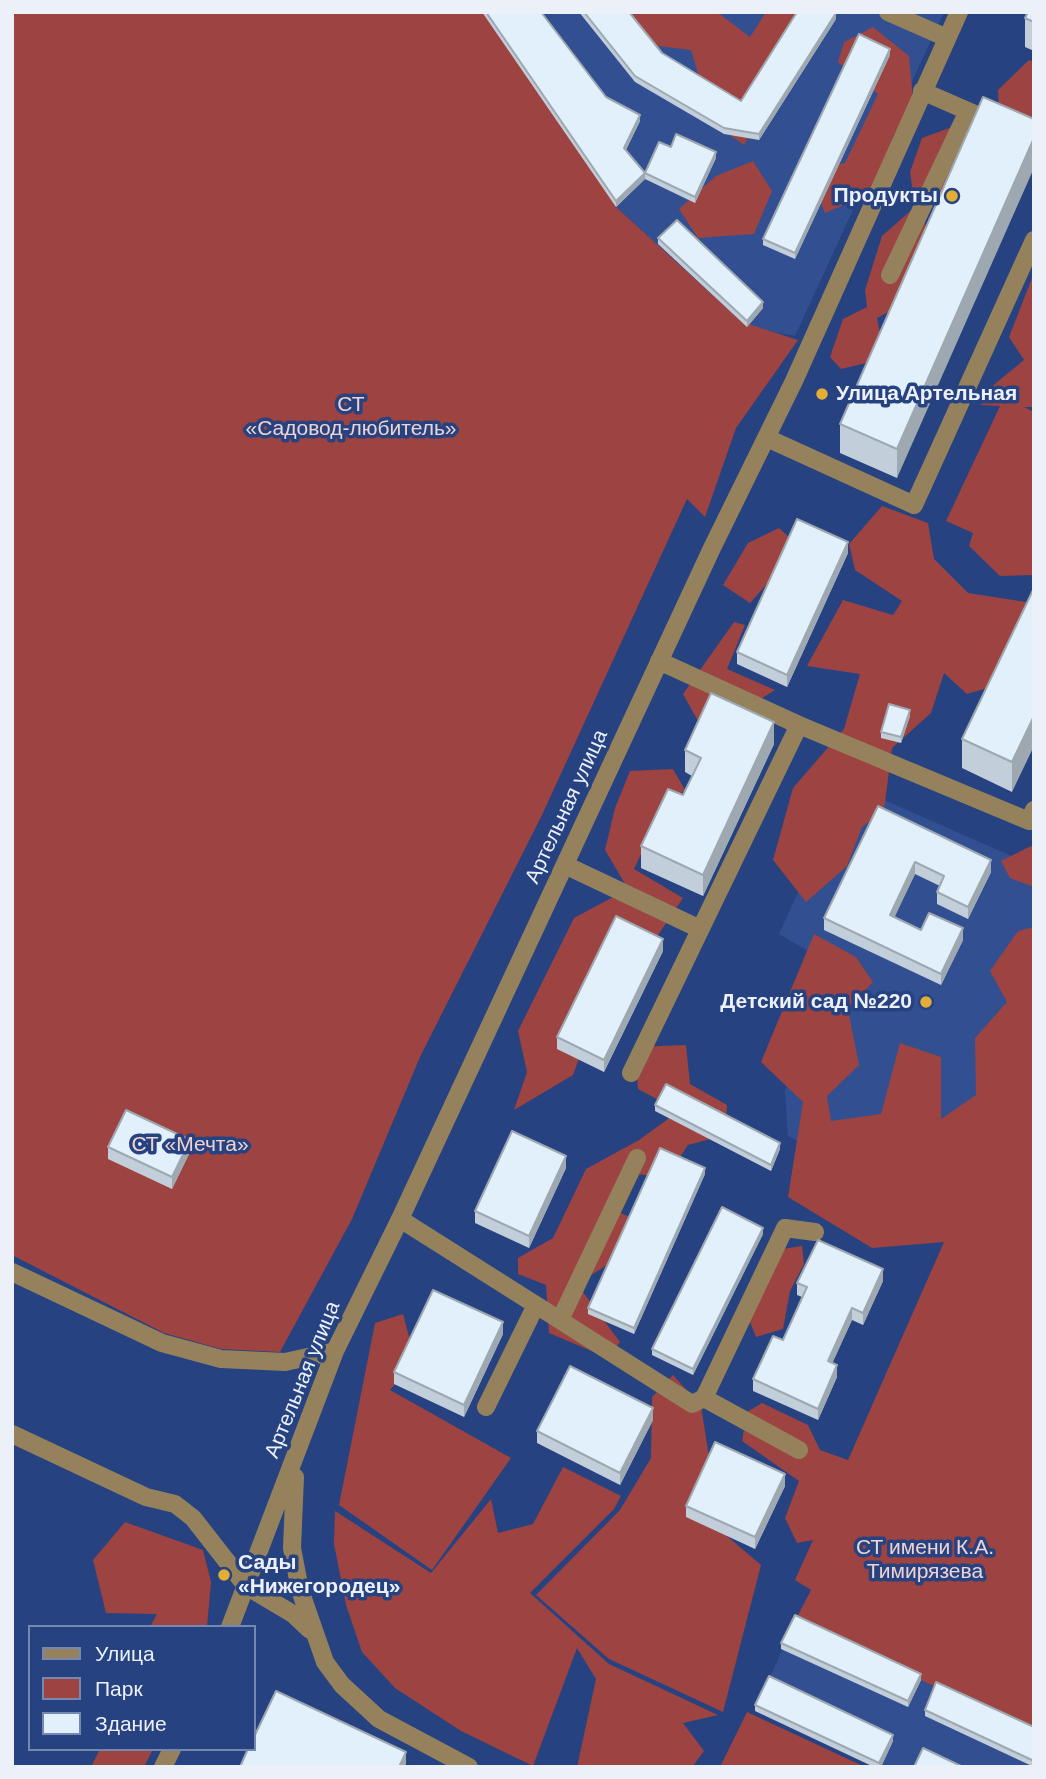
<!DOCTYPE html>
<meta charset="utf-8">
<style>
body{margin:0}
#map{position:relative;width:1046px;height:1779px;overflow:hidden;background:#264280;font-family:Helvetica,sans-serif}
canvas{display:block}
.frame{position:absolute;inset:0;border:14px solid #ecf0f8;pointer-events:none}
.legend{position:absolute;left:28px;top:1625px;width:228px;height:126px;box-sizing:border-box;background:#264280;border:2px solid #7588b0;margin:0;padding:9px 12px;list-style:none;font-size:21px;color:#ecf0f8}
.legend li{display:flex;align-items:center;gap:14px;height:35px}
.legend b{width:35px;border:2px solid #7588b0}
</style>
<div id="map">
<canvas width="1046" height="1779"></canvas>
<div class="frame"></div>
<ul class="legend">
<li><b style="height:9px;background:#95825c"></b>Улица</li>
<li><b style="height:19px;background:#9d4341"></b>Парк</li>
<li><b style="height:19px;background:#e2f0fc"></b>Здание</li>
</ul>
</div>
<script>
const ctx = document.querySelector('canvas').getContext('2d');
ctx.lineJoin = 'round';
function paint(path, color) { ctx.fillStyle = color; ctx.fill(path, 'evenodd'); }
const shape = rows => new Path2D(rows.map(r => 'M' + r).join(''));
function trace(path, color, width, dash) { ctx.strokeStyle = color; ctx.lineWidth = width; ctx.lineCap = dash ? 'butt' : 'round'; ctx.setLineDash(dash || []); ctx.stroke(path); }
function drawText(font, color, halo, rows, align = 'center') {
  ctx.font = font + ' Helvetica,sans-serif'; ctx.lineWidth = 7; ctx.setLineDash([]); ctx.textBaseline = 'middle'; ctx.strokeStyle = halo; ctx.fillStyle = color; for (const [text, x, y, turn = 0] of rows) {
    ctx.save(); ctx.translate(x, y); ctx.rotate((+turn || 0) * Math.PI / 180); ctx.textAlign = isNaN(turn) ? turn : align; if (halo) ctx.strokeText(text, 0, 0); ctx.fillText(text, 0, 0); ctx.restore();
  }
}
paint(shape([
 [482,12,944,12,795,336,747,327,616,207],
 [848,784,1034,866,1034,1039,955,1217,788,1136,785,1091,832,965,779,934],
 [795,1621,1034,1733,1034,1767,874,1767,755,1711]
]), '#325091');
paint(shape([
 [12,12,518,12,616,207,742,322,798,340,736,428,705,517,687,499,542,815,420,1057,352,1219,280,1352,221,1349,164,1333,12,1255],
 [622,12,717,12,750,37,766,12,815,12,814,23,744,145,713,123,691,50,641,44],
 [873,27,909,56,913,99,893,137,872,193,825,213,808,170,845,163,878,94,838,62,844,42],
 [1029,60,1034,62,1034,120,999,111,998,90],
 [952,127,965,144,949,186,924,210,926,234,900,306,877,318,880,333,866,363,841,369,830,357,843,319,867,307,865,290,882,236,915,207,910,172,922,138],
 [753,161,772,191,754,234,698,238,679,209,716,176],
 [1034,273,1034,407,1024,407,1034,412,1034,575,1000,576,969,546,973,533,946,521,1000,406,981,405,985,392,1024,360,1009,337],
 [882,506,928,523,934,559,968,593,1026,602,994,686,967,694,944,673,931,713,892,748,884,810,862,827,847,866,806,902,773,860,793,788,844,729,860,674,807,666,843,600,893,615,902,601,855,570,849,544],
 [779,528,790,538,767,584,750,603,723,585,748,543],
 [734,622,745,625,727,669,775,690,737,714,698,721,683,694],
 [673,769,685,790,665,803,634,869,683,898,584,1045,573,1075,514,1110,527,1072,518,1031,574,918,628,889,605,850,615,808,630,771],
 [1031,846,1034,848,1034,887,1010,878,1001,861],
 [1034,927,1034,1733,795,1621,811,1590,795,1580,813,1540,797,1543,785,1518,799,1481,742,1441,747,1412,762,1403,808,1425,820,1450,848,1460,944,1242,872,1248,788,1197,803,1102,761,1062,814,934,856,957,873,982,848,1010,859,1065,827,1096,831,1121,881,1114,900,1043,941,1057,941,1119,976,1095,975,1038,1007,1002,990,971,1018,931],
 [686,1045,690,1084,727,1105,725,1135,688,1145,666,1178,624,1172,606,1206,646,1225,645,1241,577,1284,620,1342,608,1358,549,1333,546,1285,518,1274,518,1258,553,1238,586,1169,639,1140,679,1111,638,1089,635,1047],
 [802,1246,804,1264,790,1291,783,1329,756,1337,742,1301,769,1251],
 [403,1314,415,1359,390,1390,511,1458,432,1570,339,1505,375,1323],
 [673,1375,701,1406,713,1482,701,1514,761,1565,723,1712,609,1659,536,1595,620,1510,651,1458,652,1397],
 [563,1467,621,1496,614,1509,530,1593,609,1664,718,1715,683,1723,704,1751,692,1767,577,1767,596,1679,577,1648,533,1766,461,1731,395,1688,362,1652,346,1605,334,1544,335,1511,431,1573,491,1499,498,1533,533,1524],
 [125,1522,203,1550,211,1582,207,1627,150,1627,157,1614,106,1613,93,1560],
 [747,1712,865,1767,720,1767],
 [100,1749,153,1749,144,1767,91,1767]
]), '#9d4341');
trace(shape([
 [888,12,947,38],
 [922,91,977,115],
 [890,275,968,111],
 [767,438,914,505,1034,240],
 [659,661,799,725,1029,821,1034,810],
 [565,865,700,929],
 [631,1073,799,725],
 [400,1219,536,1305,486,1407],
 [12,1272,162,1343,221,1359,285,1362,335,1351],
 [536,1305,692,1404,704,1398,785,1228,815,1232],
 [560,1320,637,1158],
 [704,1398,799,1450],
 [12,1434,146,1497,175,1504,193,1518,246,1586,293,1614,310,1630],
 [295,1477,292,1548,300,1590,325,1662,342,1685,379,1719,469,1767],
 [230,1627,335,1351,400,1219,712,548,794,381,959,12],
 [163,1767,172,1749]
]), '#95825c', 18);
paint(shape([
 [482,12,541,12,606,97,640,121,626,150,645,173,671,147,716,158,695,203,645,179,616,207],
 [579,12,629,12,662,53,741,101,836,19,759,140,724,134,635,82],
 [1034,12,1034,51,1025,47,1025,18],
 [890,55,795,259,763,245,763,239],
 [983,97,897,478,840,453,840,424],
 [658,238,763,308,747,327,658,244],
 [848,553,787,687,737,664,737,652],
 [1034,588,1012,792,962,768,962,739],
 [910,716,901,743,881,738,881,732],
 [774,744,703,896,641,868,641,846,683,795,692,776,685,772,685,750],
 [878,806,991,872,968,919,937,904,937,892,940,886,915,874,894,917,921,930,963,940,941,985,824,930,824,918],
 [663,951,604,1072,557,1049,557,1037],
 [655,1105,780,1149,771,1171,655,1111],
 [108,1147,190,1152,172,1189,108,1159],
 [566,1168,529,1248,475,1223,475,1211],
 [705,1174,634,1334,588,1314,588,1308],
 [763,1234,693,1375,652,1355,652,1349],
 [883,1281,863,1325,852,1320,832,1363,837,1377,818,1420,753,1391,753,1379,783,1340,802,1297,797,1295,797,1283],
 [503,1334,464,1417,394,1384,394,1372],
 [653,1420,620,1485,537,1443,537,1431],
 [785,1486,755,1549,686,1517,686,1506],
 [781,1643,921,1680,908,1707,781,1649],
 [755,1705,893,1741,881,1767,874,1767,755,1711],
 [925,1710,1034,1727,1034,1767,925,1716]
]), '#c2ced9');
paint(shape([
 [836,13,836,19,759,140,759,134],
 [890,49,890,55,795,259,795,253],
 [640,115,640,121,624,154,624,148],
 [1034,138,1034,168,897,478,897,449],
 [716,152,716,158,695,203,695,197],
 [645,173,645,179,616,207,616,201],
 [763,302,763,308,747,327,747,321],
 [848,542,848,553,787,687,787,675],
 [910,710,910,716,901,743,901,737],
 [1034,716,1034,746,1012,792,1012,762],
 [774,722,774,744,703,896,703,875],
 [991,860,991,872,968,919,968,907],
 [915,862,915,874,890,927,890,915],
 [963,928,963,940,941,985,941,974],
 [663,939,663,951,604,1072,604,1060],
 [190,1140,190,1152,172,1189,172,1177],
 [780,1143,780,1149,771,1171,771,1165],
 [566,1156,566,1168,529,1248,529,1236],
 [705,1168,705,1174,634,1334,634,1328],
 [763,1228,763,1234,693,1375,693,1369],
 [883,1269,883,1281,863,1325,863,1313],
 [852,1308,852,1320,828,1373,828,1361],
 [503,1322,503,1334,464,1417,464,1405],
 [837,1365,837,1377,818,1420,818,1409],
 [653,1408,653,1420,620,1485,620,1473],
 [785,1474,785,1486,755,1549,755,1537],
 [921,1674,921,1680,908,1707,908,1701],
 [893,1735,893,1741,881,1767,879,1767,879,1763],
 [406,1752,406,1764,405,1767,399,1767]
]), '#9ea8b0');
const building = shape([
 [486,12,541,12,606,97,640,115,624,148,645,173,616,201,486,12],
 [584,12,629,12,662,53,741,101,797,12,836,13,759,134,724,128,635,76,584,12],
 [1028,12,1034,12,1034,22,1025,18,1028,12],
 [859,34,890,49,795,253,763,239,859,34],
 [983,97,1034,119,1034,138,897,449,840,424,983,97],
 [676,134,716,152,695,197,645,173,659,142,671,147,676,134],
 [677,220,763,302,747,321,658,238,677,220],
 [797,519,848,542,787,675,737,652,797,519],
 [1034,588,1034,716,1012,762,962,739,1034,588],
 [711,693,774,722,703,875,641,846,668,789,683,795,701,758,685,750,711,693],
 [889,704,910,710,901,737,881,732,889,704],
 [878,806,991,860,968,907,937,892,944,876,915,862,890,915,921,930,929,913,963,928,941,974,824,918,878,806],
 [616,916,663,939,604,1060,557,1037,616,916],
 [666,1084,780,1143,771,1165,655,1105,666,1084],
 [126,1110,190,1140,172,1177,108,1147,126,1110],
 [512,1131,566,1156,529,1236,475,1211,512,1131],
 [660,1148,705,1168,634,1328,588,1308,660,1148],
 [722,1207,763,1228,693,1369,652,1349,722,1207],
 [818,1240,883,1269,863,1313,852,1308,828,1361,837,1365,818,1409,753,1379,773,1336,783,1340,807,1287,797,1283,818,1240],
 [433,1290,503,1322,464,1405,394,1372,433,1290],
 [570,1366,653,1408,620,1473,537,1431,570,1366],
 [715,1442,785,1474,755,1537,686,1506,715,1442],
 [795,1615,921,1674,908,1701,781,1643,795,1615],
 [769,1676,893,1735,879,1763,755,1705,769,1676],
 [936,1682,1034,1727,1034,1761,925,1710,936,1682],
 [276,1691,406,1752,399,1767,240,1767,248,1749,254,1749,254,1737,276,1691],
 [923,1748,963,1767,914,1767,923,1748]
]);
paint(building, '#e2f0fc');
trace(building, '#9ea8b0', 2);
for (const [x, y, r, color] of [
 [952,196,7,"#e3ae35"],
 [822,394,7,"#e3ae35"],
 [926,1002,7,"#e3ae35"],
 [224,1575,7,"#e3ae35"]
]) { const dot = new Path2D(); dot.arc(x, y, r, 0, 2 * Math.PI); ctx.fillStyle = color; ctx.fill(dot); trace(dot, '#264280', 2.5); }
drawText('bold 21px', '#ecf0f8', '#264280', [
 ["Продукты",938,196],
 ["Улица Артельная",836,394,"left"],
 ["Детский сад №220",912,1002],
 ["Сады",238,1563,"left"],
 ["«Нижегородец»",238,1587,"left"]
], 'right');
drawText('21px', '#efd3d0', '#264280', [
 ["СТ",351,405],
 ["«Садовод-любитель»",351,429],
 ["СТ «Мечта»",190,1145],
 ["СТ имени К.А.",925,1548],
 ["Тимирязева",925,1572]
]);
drawText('21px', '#ecf0f8', '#264280', [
 ["Артельная улица",567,807,-65],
 ["Артельная улица",303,1380,-68]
]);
</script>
